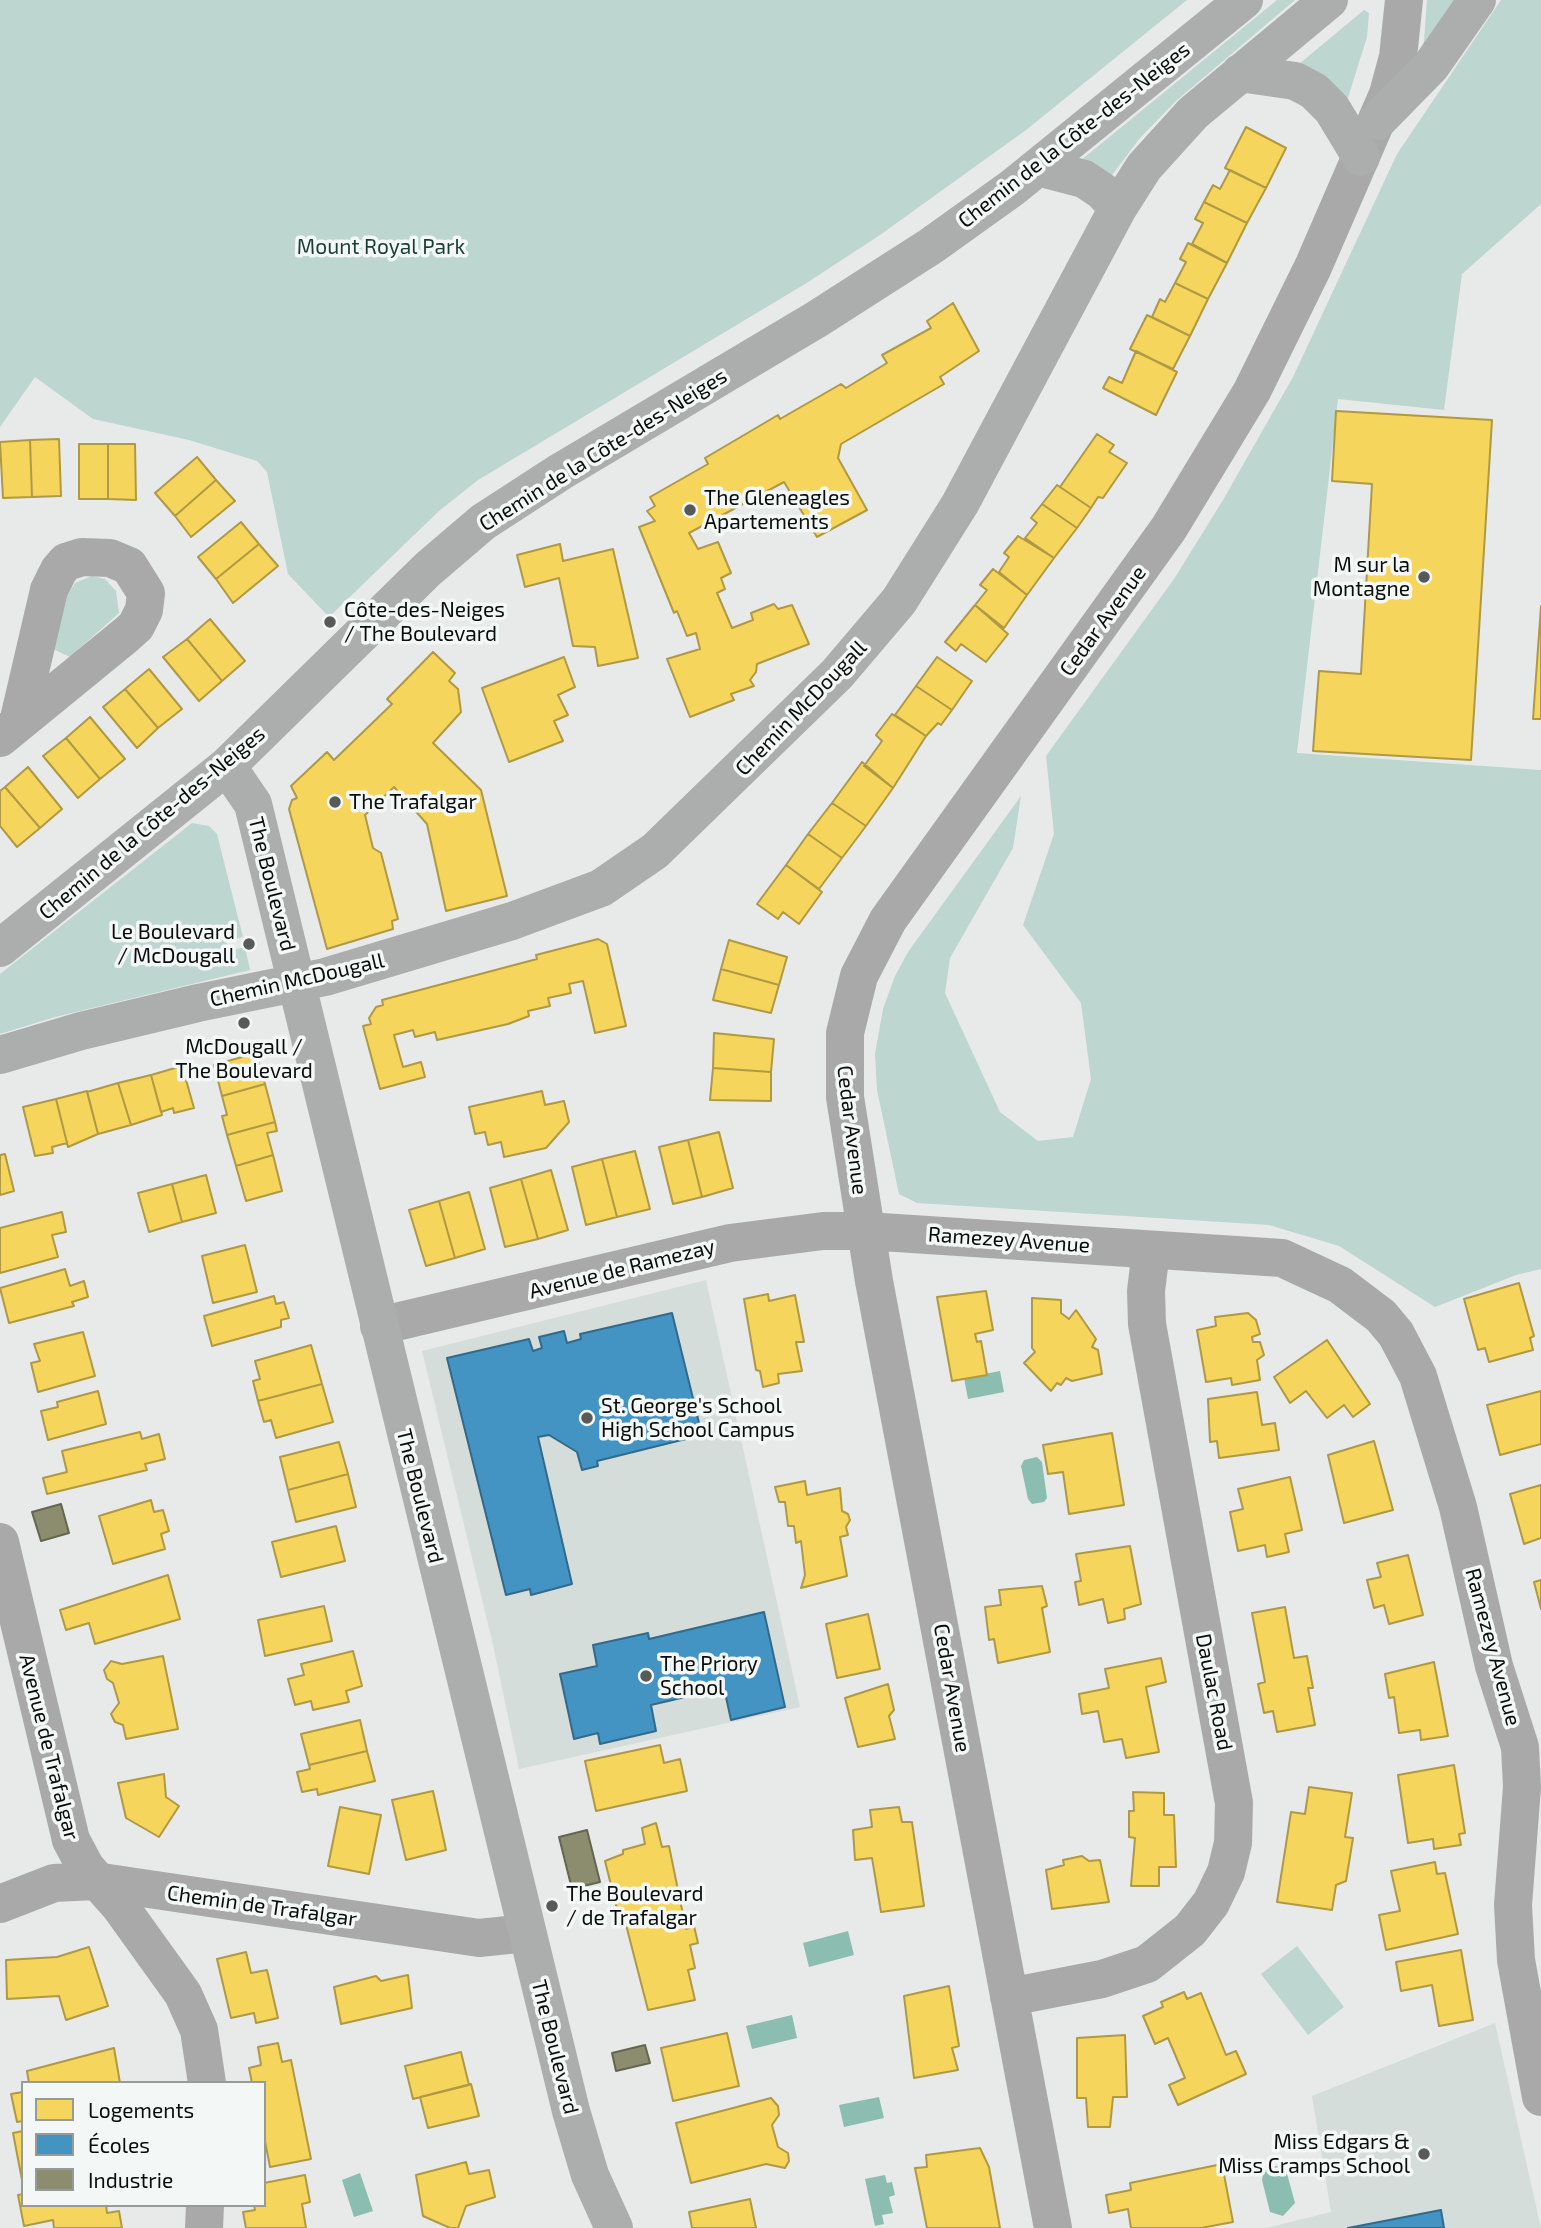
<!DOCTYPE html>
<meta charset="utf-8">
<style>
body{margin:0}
#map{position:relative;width:1541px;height:2228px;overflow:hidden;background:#e7eae9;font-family:"Exo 2",sans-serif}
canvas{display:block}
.legend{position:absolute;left:21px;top:2081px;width:245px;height:126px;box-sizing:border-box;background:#f3f8f7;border:2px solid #969a99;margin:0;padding:9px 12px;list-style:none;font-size:21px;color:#0a0c0b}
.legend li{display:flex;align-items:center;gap:14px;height:35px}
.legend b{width:35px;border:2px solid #969a99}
</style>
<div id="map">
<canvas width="1541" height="2228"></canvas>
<ul class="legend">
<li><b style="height:19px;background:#f6d55c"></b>Logements</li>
<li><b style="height:19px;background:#4393c3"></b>Écoles</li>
<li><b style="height:19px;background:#8c8c6e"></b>Industrie</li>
</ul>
</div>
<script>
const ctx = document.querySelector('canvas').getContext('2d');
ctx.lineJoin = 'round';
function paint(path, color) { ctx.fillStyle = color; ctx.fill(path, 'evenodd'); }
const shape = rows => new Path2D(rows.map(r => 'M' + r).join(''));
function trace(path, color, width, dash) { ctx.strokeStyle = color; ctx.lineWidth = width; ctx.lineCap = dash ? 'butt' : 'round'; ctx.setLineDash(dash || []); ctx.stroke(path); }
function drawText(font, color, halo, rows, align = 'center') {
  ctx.font = font + ' "Exo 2",sans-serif'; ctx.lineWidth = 7; ctx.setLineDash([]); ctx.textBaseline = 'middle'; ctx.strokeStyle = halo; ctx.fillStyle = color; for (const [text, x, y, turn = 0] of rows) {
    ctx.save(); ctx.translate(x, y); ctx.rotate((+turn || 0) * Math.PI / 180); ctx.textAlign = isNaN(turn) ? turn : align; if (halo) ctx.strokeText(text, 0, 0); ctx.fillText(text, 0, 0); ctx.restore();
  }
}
paint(shape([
 [706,1280,800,1707,519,1769,493,1645,422,1351],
 [1495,2023,1541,2228,1266,2228,1331,2212,1312,2096]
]), '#d5ddda');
paint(shape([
 [0,0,1187,0,1026,130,880,235,805,284,478,480,439,511,329,617,288,574,267,472,257,461,189,440,93,419,35,377,0,427],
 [1277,0,1295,0,1176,101,1140,138,1109,179,1080,161],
 [1427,0,1455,0,1421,56,1424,41],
 [1501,0,1541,0,1541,204,1462,274,1444,410,1338,399,1297,753,1541,770,1541,1269,1516,1275,1435,1307,1339,1246,1269,1225,917,1203,899,1194,877,1090,875,1054,883,1009,895,976,908,952,1021,796,1013,848,950,958,945,993,1000,1112,1038,1141,1073,1137,1091,1079,1081,1003,1023,925,1054,834,1046,756,1174,579,1223,500,1293,377,1397,154],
 [1364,10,1369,13,1367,37,1345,107,1293,69],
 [92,576,105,579,116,591,119,613,70,657,53,649,64,601,75,583],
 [192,823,209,826,217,834,243,937,235,939,233,934,225,937,229,951,245,947,250,970,55,1017,0,1034,0,974],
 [1297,1946,1344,2007,1308,2035,1261,1974]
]), '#bdd6cf');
paint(shape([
 [1000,1371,1004,1392,968,1399,964,1378],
 [1037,1457,1042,1462,1047,1498,1044,1502,1032,1504,1028,1499,1021,1466,1024,1460],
 [848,1931,854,1955,809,1967,803,1943],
 [792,2015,797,2038,752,2049,746,2026],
 [879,2097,884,2118,844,2127,839,2105],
 [1276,2166,1286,2170,1295,2203,1283,2216,1270,2212,1262,2180,1264,2170],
 [360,2173,373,2211,354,2217,342,2180],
 [885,2175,887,2183,892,2182,895,2195,889,2197,893,2213,882,2215,884,2224,875,2226,865,2179]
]), '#8bbdb0');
const homes = shape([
 [1246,127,1286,148,1266,188,1225,168,1246,127],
 [1230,170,1266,188,1247,223,1204,202,1213,185,1220,189,1230,170],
 [1204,202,1247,223,1227,263,1192,244,1203,223,1195,219,1204,202],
 [1188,243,1227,263,1208,299,1175,283,1186,262,1180,259,1188,243],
 [1175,283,1208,299,1190,336,1152,317,1160,299,1165,302,1175,283],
 [953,303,979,351,940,377,944,384,841,444,838,458,867,510,817,537,784,482,689,533,698,549,718,542,731,573,721,578,725,589,717,593,732,628,753,620,751,613,774,604,778,609,792,605,809,644,757,664,756,672,750,680,754,686,731,694,734,700,690,717,667,659,700,649,696,633,687,636,677,611,674,613,639,527,655,521,647,511,655,506,650,497,708,464,705,458,778,415,780,419,841,384,846,388,887,363,882,355,931,328,927,321,953,303],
 [1147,315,1190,336,1173,369,1130,349,1147,315],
 [1136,351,1177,372,1156,415,1103,388,1109,377,1122,383,1136,351],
 [1336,411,1492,420,1471,760,1313,751,1319,671,1361,674,1372,484,1332,481,1336,411],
 [1097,434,1114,445,1109,452,1127,463,1103,498,1098,497,1091,508,1060,487,1097,434],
 [59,439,61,496,32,497,30,440,59,439],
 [30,440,32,497,3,498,0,442,30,440],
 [79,444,108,444,108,499,79,499,79,444],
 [108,444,135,444,136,500,108,499,108,444],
 [197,457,216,480,175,516,155,493,197,457],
 [216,480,235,501,191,537,175,516,216,480],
 [1057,485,1091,508,1077,528,1042,504,1057,485],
 [1042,504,1077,528,1054,558,1025,538,1037,523,1031,518,1042,504],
 [241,522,259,544,216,579,198,557,241,522],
 [1018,536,1054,558,1027,595,999,572,1009,557,1004,553,1018,536],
 [259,544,278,566,233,603,216,579,259,544],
 [560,544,563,561,613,549,638,658,598,666,595,647,573,646,559,578,525,587,517,555,560,544],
 [993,569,1027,595,1004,628,975,605,987,590,980,585,993,569],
 [975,605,1008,634,986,662,961,644,956,651,945,642,975,605],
 [1541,606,1541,719,1533,719,1541,606],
 [210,619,245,661,222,681,187,639,210,619],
 [187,639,222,681,199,701,163,657,187,639],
 [433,652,455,673,449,681,458,689,461,712,433,743,481,790,507,896,446,911,427,824,394,787,365,815,373,848,381,853,398,919,392,921,393,929,327,949,289,809,292,800,297,798,291,786,327,752,334,760,392,704,387,699,433,652],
 [564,657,575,687,558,695,568,715,554,721,563,741,509,762,482,688,564,657],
 [937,657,972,681,952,710,916,686,937,657],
 [149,669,182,709,158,728,125,689,149,669],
 [916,686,952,710,941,725,938,723,926,736,895,715,916,686],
 [125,689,158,728,137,748,103,707,125,689],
 [892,714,926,736,893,788,864,766,882,741,876,735,892,714],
 [90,717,125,759,100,779,66,738,90,717],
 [66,738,100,779,78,798,43,756,66,738],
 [862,762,893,788,866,826,832,803,862,762],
 [28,767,62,809,40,828,5,787,28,767],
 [5,787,40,828,17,847,0,826,0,791,5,787],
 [832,803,866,826,842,858,808,834,832,803],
 [808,834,842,858,819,889,786,865,808,834],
 [786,865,822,892,799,924,783,912,778,919,757,904,786,865],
 [598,939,607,944,626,1026,595,1033,583,981,569,984,571,993,548,998,550,1006,528,1011,529,1016,508,1024,437,1040,435,1032,415,1037,413,1030,394,1035,403,1067,421,1062,425,1077,380,1089,363,1026,371,1024,369,1018,376,1007,383,1005,382,1000,537,959,536,955,598,939],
 [729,940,787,957,779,985,721,969,729,940],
 [721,969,779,985,771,1013,713,1000,721,969],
 [714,1033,774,1039,771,1072,713,1068,714,1033],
 [256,1053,265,1084,222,1096,214,1065,256,1053],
 [182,1066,194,1108,174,1113,173,1108,161,1112,151,1075,182,1066],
 [713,1068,771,1072,771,1101,710,1100,713,1068],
 [151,1075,162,1115,131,1125,118,1083,151,1075],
 [118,1083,131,1125,98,1134,87,1092,118,1083],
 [265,1084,275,1122,227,1135,222,1116,227,1115,222,1096,265,1084],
 [87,1091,98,1134,68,1147,56,1099,87,1091],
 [542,1091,545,1105,564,1101,569,1122,546,1148,504,1157,501,1142,488,1145,485,1132,475,1134,469,1107,542,1091],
 [56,1099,67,1143,52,1147,53,1153,35,1156,23,1107,56,1099],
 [275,1122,277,1131,267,1133,273,1155,236,1166,227,1135,275,1122],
 [719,1132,733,1188,702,1197,688,1140,719,1132],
 [688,1140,702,1197,673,1204,659,1147,688,1140],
 [635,1151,650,1209,617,1217,602,1159,635,1151],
 [5,1154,14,1191,0,1195,0,1155,5,1154],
 [273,1155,282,1191,246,1201,236,1166,273,1155],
 [602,1159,617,1217,586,1225,572,1167,602,1159],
 [551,1170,568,1230,538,1239,521,1179,551,1170],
 [206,1175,216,1213,182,1222,172,1184,206,1175],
 [521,1179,538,1239,505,1247,490,1188,521,1179],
 [172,1184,182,1222,149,1232,138,1193,172,1184],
 [469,1192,485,1249,455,1258,439,1201,469,1192],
 [439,1201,455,1258,426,1266,409,1210,439,1201],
 [62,1212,66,1232,52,1235,58,1257,0,1273,0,1228,62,1212],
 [245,1245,257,1292,213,1303,202,1256,245,1245],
 [65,1269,70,1286,84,1281,88,1297,72,1302,74,1306,9,1323,0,1288,65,1269],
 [1519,1283,1534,1336,1530,1338,1533,1350,1489,1362,1485,1348,1478,1350,1464,1299,1519,1283],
 [986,1291,993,1330,975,1334,977,1342,981,1341,987,1375,952,1381,937,1297,986,1291],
 [768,1294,769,1301,795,1295,804,1342,796,1342,802,1371,778,1374,779,1383,763,1387,760,1371,756,1370,744,1299,768,1294],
 [274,1296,276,1304,284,1302,289,1318,281,1320,281,1327,212,1346,204,1316,274,1296],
 [1032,1298,1061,1300,1061,1313,1069,1319,1076,1310,1096,1339,1092,1347,1098,1350,1102,1374,1072,1381,1066,1378,1061,1385,1057,1383,1051,1391,1024,1363,1035,1352,1032,1348,1032,1298],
 [1248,1313,1256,1320,1260,1334,1252,1337,1253,1342,1260,1342,1264,1355,1257,1360,1260,1380,1232,1385,1231,1378,1206,1382,1197,1330,1216,1326,1215,1317,1248,1313],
 [83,1332,95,1376,38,1392,31,1363,40,1361,34,1344,83,1332],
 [1327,1340,1370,1404,1353,1417,1344,1405,1327,1418,1306,1391,1290,1403,1274,1377,1327,1340],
 [311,1345,322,1384,258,1401,253,1381,260,1379,255,1361,311,1345],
 [322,1384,333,1422,276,1438,271,1420,264,1422,258,1401,322,1384],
 [98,1391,106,1424,48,1440,41,1411,58,1407,57,1402,98,1391],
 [1541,1391,1541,1444,1500,1455,1487,1405,1541,1391],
 [1257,1392,1262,1425,1275,1423,1279,1450,1219,1458,1217,1441,1210,1442,1208,1399,1257,1392],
 [140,1432,142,1439,159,1434,165,1459,145,1464,147,1470,47,1494,43,1478,67,1472,62,1451,140,1432],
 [1112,1433,1124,1505,1069,1514,1063,1472,1048,1474,1043,1445,1112,1433],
 [1374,1441,1393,1510,1344,1523,1328,1455,1374,1441],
 [339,1442,348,1474,288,1490,280,1457,339,1442],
 [348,1474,356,1507,296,1522,288,1490,348,1474],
 [1290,1477,1302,1530,1285,1534,1289,1552,1267,1557,1265,1545,1238,1551,1230,1512,1243,1509,1238,1489,1290,1477],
 [805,1481,807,1495,840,1488,842,1511,848,1514,850,1520,846,1527,848,1535,840,1537,847,1576,801,1588,805,1575,801,1541,796,1543,794,1526,788,1526,785,1502,779,1502,775,1487,805,1481],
 [1541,1485,1541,1538,1524,1544,1510,1494,1541,1485],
 [151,1500,154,1512,163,1510,169,1531,161,1534,165,1549,113,1564,99,1516,151,1500],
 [336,1526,345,1561,281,1577,272,1542,336,1526],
 [1130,1546,1141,1604,1124,1609,1125,1619,1108,1623,1103,1599,1079,1605,1075,1582,1081,1581,1076,1554,1130,1546],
 [1408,1555,1423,1615,1389,1624,1384,1605,1374,1608,1367,1580,1381,1577,1377,1563,1408,1555],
 [168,1575,180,1619,95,1644,89,1623,66,1630,60,1610,168,1575],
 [1541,1580,1541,1609,1534,1582,1541,1580],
 [1042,1586,1047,1606,1042,1608,1050,1652,998,1663,994,1639,989,1640,985,1607,1001,1605,999,1590,1042,1586],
 [324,1606,332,1641,265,1656,258,1620,324,1606],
 [1285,1607,1294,1658,1307,1656,1313,1688,1308,1688,1315,1725,1277,1732,1273,1711,1264,1713,1258,1684,1265,1682,1252,1613,1285,1607],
 [868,1614,880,1669,837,1678,826,1624,868,1614],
 [353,1651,362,1686,346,1691,349,1702,313,1710,311,1701,295,1705,288,1679,304,1675,301,1664,353,1651],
 [163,1656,178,1729,126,1739,123,1725,115,1722,111,1714,119,1703,113,1683,107,1679,104,1670,111,1661,122,1664,163,1656],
 [1161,1658,1166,1682,1146,1687,1159,1752,1126,1758,1122,1739,1104,1742,1098,1711,1082,1714,1079,1694,1109,1688,1105,1669,1161,1658],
 [1434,1662,1448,1736,1421,1740,1420,1730,1399,1733,1394,1697,1389,1698,1385,1674,1434,1662],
 [888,1684,894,1710,889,1716,895,1739,858,1747,845,1698,888,1684],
 [360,1720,367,1751,309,1765,301,1734,360,1720],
 [660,1745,664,1763,680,1759,687,1791,596,1811,585,1761,660,1745],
 [367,1751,375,1781,318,1795,317,1789,302,1792,297,1772,310,1769,309,1765,367,1751],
 [1454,1765,1465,1833,1459,1834,1461,1845,1434,1849,1433,1839,1408,1843,1398,1775,1454,1765],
 [164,1774,166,1797,179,1806,159,1837,126,1818,118,1783,164,1774],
 [1309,1787,1352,1793,1345,1837,1353,1838,1346,1881,1336,1885,1332,1910,1277,1902,1291,1812,1305,1814,1309,1787],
 [433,1791,446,1850,406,1860,392,1800,433,1791],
 [1133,1792,1164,1793,1164,1815,1174,1815,1176,1867,1159,1867,1159,1886,1131,1886,1135,1838,1129,1837,1129,1811,1134,1811,1133,1792],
 [340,1807,381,1815,369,1874,328,1866,340,1807],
 [899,1807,902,1822,912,1822,924,1906,881,1912,872,1858,855,1860,853,1830,872,1827,870,1810,899,1807],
 [656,1823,662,1847,669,1846,686,1929,694,1926,698,1943,690,1945,695,1968,688,1970,695,2000,648,2010,624,1917,619,1917,605,1861,623,1854,623,1850,645,1844,642,1828,656,1823],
 [1082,1856,1089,1861,1100,1860,1109,1902,1052,1909,1046,1870,1064,1865,1063,1860,1082,1856],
 [1435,1862,1437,1874,1445,1873,1458,1934,1386,1950,1379,1915,1400,1911,1391,1871,1435,1862],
 [89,1947,108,2006,66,2020,59,1996,7,1999,6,1960,57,1957,89,1947],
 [1461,1950,1473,2020,1439,2026,1432,1985,1401,1991,1396,1962,1461,1950],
 [246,1952,251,1973,267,1970,278,2018,256,2023,254,2013,231,2018,217,1959,246,1952],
 [408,1975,412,2008,341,2024,334,1987,376,1976,381,1981,408,1975],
 [949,1986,959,2046,952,2048,958,2070,914,2078,904,1996,949,1986],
 [1184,1992,1187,1999,1201,1993,1226,2055,1236,2051,1246,2074,1178,2105,1169,2085,1185,2078,1168,2038,1155,2044,1143,2016,1163,2007,1161,2002,1184,1992],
 [727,2033,739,2086,673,2101,661,2048,727,2033],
 [1125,2035,1127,2097,1113,2097,1110,2127,1088,2127,1086,2098,1077,2098,1077,2038,1125,2035],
 [278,2043,282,2062,291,2060,311,2159,270,2167,264,2136,264,2083,252,2083,249,2068,261,2065,258,2047,278,2043],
 [114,2048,120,2083,29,2083,27,2071,114,2048],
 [461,2052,469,2085,413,2099,405,2066,461,2052],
 [471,2084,479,2116,428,2128,420,2097,471,2084],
 [23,2092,23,2121,17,2122,11,2094,23,2092],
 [771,2098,778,2106,779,2115,772,2125,778,2147,788,2153,789,2161,785,2168,766,2164,691,2183,676,2123,771,2098],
 [23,2131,23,2185,13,2133,23,2131],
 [980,2148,989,2167,1000,2228,927,2228,915,2168,927,2167,926,2155,980,2148],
 [466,2162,469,2174,489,2170,495,2197,466,2206,458,2228,450,2228,423,2216,416,2175,466,2162],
 [1222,2164,1233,2222,1201,2228,1131,2228,1128,2209,1109,2213,1106,2195,1131,2190,1130,2183,1222,2164],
 [305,2175,310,2202,302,2204,306,2228,246,2228,243,2212,255,2210,254,2205,264,2205,264,2183,305,2175],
 [23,2194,23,2205,106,2205,107,2213,119,2211,122,2228,54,2228,53,2220,24,2226,18,2195,23,2194],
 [750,2199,756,2228,692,2228,689,2212,750,2199]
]);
paint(homes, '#f6d55c');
trace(homes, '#af9944', 2);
const schools = shape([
 [672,1313,702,1435,597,1461,598,1466,582,1470,577,1452,549,1435,538,1437,572,1584,531,1595,530,1589,506,1595,447,1358,529,1339,533,1351,542,1348,539,1337,564,1331,567,1343,581,1339,580,1334,672,1313],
 [764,1612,785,1707,731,1720,724,1688,651,1705,656,1731,600,1744,598,1733,574,1739,560,1674,597,1666,593,1645,648,1633,649,1639,764,1612],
 [1441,2210,1444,2228,1348,2228,1441,2210]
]);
paint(schools, '#4393c3');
trace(schools, '#326a8c', 2);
const industry = shape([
 [61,1504,69,1533,41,1541,32,1512,61,1504],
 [587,1830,600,1882,572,1889,559,1837,587,1830],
 [645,2045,650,2063,616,2071,612,2053,645,2045]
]);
paint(industry, '#8c8c6e');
trace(industry, '#656650', 2);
trace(shape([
 [0,738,126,635,136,626,144,610,146,593,129,566,110,558,82,557,66,562,59,570,49,590,18,723],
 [379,1326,730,1243,823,1231,866,1231,1282,1258,1340,1285,1381,1316,1396,1334,1418,1376,1458,1507,1494,1666,1520,1747,1522,1787,1513,1905,1516,1960,1541,2097],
 [0,1542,71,1840,86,1868,119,1905,183,1994,199,2030,207,2083],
 [0,1904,54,1883,95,1881,479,1938,527,1933],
 [1009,1997,1102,1979,1147,1964,1190,1930,1211,1903,1226,1872,1233,1843,1234,1803,1147,1324,1146,1291,1151,1250],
 [204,2228,205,2205],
 [1053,2228,874,1281,845,1097,845,1033,859,976,888,920,1169,528,1252,391,1313,267,1388,94,1398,57,1404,0]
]), '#a9a9a9', 38);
trace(shape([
 [1240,73,1295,81,1314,91,1332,109,1361,157],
 [1377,121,1431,66,1477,0],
 [1038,167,1084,179,1102,191,1118,208],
 [227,766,253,804,571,2111,590,2175,614,2228],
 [0,948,227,766,428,569,483,522,560,472,817,319,931,246,1012,188,1244,0],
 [0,1055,81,1031,198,1003,325,977,512,921,601,888,655,851,837,674,899,601,960,504,1118,208,1144,167,1193,113,1329,0]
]), '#abaead', 38);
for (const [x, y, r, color] of [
 [690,510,7,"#575a59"],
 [1424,577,7,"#575a59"],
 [330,622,7,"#575a59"],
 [335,802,7,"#575a59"],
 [249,944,7,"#575a59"],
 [244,1023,7,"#575a59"],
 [587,1418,7,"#575a59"],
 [646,1676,7,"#575a59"],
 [552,1906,7,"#575a59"],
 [1424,2154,7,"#575a59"]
]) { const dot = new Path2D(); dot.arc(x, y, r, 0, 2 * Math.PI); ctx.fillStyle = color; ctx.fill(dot); trace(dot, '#f3f8f7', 2.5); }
drawText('21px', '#0a0c0b', '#f3f8f7', [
 ["Chemin de la Côte-des-Neiges",1074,135,-38],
 ["Chemin de la Côte-des-Neiges",603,450,-32],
 ["Cedar Avenue",1103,621,-54],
 ["Chemin McDougall",801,708,-46],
 ["Chemin de la Côte-des-Neiges",152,823,-40],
 ["The Boulevard",272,884,76],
 ["Chemin McDougall",297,980,-13],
 ["Cedar Avenue",852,1130,83],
 ["Ramezey Avenue",1009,1240,4],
 ["Avenue de Ramezay",622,1269,-14],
 ["The Boulevard",420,1496,76],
 ["Ramezey Avenue",1493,1647,75],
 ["Cedar Avenue",952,1688,80],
 ["Daulac Road",1214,1692,79],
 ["Avenue de Trafalgar",49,1747,76],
 ["Chemin de Trafalgar",262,1906,8],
 ["The Boulevard",555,2047,76]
]);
drawText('21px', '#1b3d35', '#f3f8f7', [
 ["Mount Royal Park",381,247]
]);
drawText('21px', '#0a0c0b', '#f3f8f7', [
 ["The Gleneagles",704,498],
 ["Apartements",704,522],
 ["M sur la",1410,565,"right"],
 ["Montagne",1410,589,"right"],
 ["Côte-des-Neiges",344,610],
 ["/ The Boulevard",344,634],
 ["The Trafalgar",349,802],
 ["Le Boulevard",235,932,"right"],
 ["/ McDougall",235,956,"right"],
 ["McDougall /",244,1047,"center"],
 ["The Boulevard",244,1071,"center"],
 ["St. George's School",601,1406],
 ["High School Campus",601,1430],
 ["The Priory",660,1664],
 ["School",660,1688],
 ["The Boulevard",566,1894],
 ["/ de Trafalgar",566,1918],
 ["Miss Edgars &",1410,2142,"right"],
 ["Miss Cramps School",1410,2166,"right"]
], 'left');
</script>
